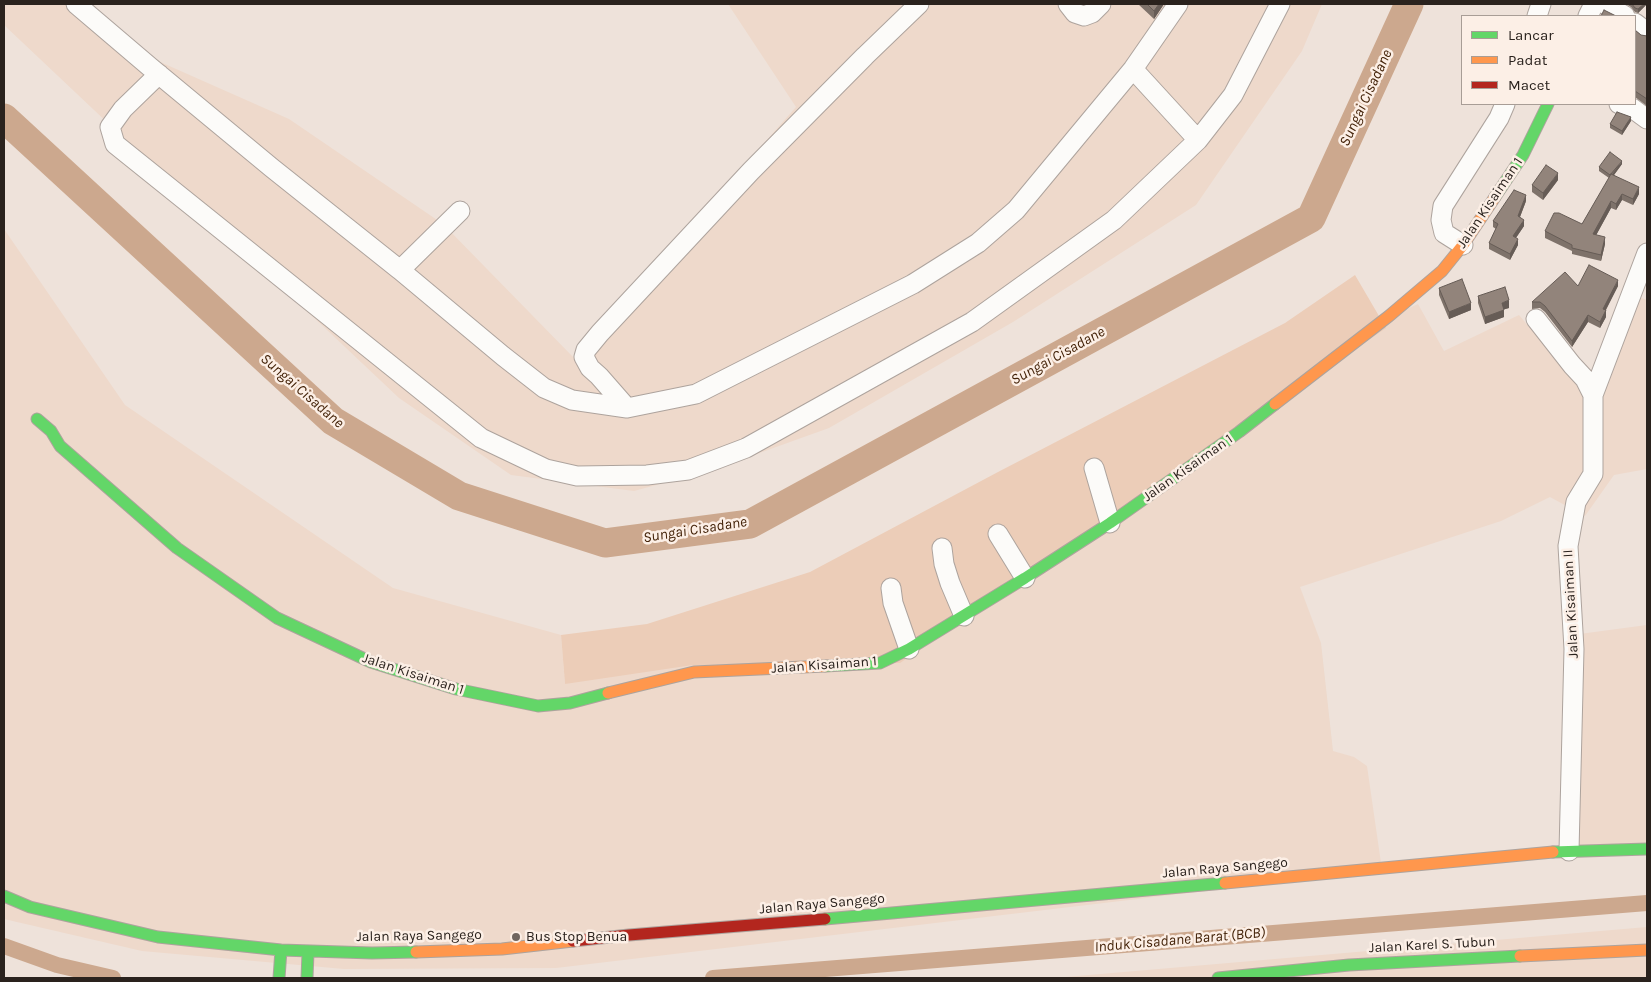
<!DOCTYPE html>
<style>
body{margin:0}
#map{position:relative;width:1651px;height:982px;overflow:hidden;background:#eee2da;font-family:Karla,sans-serif}
canvas{display:block}
.frame{position:absolute;inset:0;border:5px solid #2a221d;pointer-events:none}
.legend{position:absolute;left:1461px;top:15px;width:175px;height:90px;box-sizing:border-box;background:#fcefe6;border:1px solid #a89d96;margin:0;padding:6px 9px;list-style:none;font-size:15px;color:#2a221d}
.legend li{display:flex;align-items:center;gap:10px;height:25px}
.legend b{width:25px;border:1px solid #a89d96}
</style>
<div id="map">
<canvas width="1651" height="982"></canvas>
<div class="frame"></div>
<ul class="legend">
<li><b style="height:6px;background:#63d668"></b>Lancar</li>
<li><b style="height:6px;background:#ff974d"></b>Padat</li>
<li><b style="height:6px;background:#b3261e"></b>Macet</li>
</ul>
</div>
<script>
const ctx = document.querySelector('canvas').getContext('2d');
ctx.lineJoin = 'round';
function paint(path, color) { ctx.fillStyle = color; ctx.fill(path, 'evenodd'); }
const shape = rows => new Path2D(rows.map(r => 'M' + r).join(''));
function trace(path, color, width, dash) { ctx.strokeStyle = color; ctx.lineWidth = width; ctx.lineCap = dash ? 'butt' : 'round'; ctx.setLineDash(dash || []); ctx.stroke(path); }
function drawText(font, color, halo, rows, align = 'center') {
  ctx.font = font + ' Karla,sans-serif'; ctx.lineWidth = 5; ctx.setLineDash([]); ctx.textBaseline = 'middle'; ctx.strokeStyle = halo; ctx.fillStyle = color; for (const [text, x, y, turn = 0] of rows) {
    ctx.save(); ctx.translate(x, y); ctx.rotate((+turn || 0) * Math.PI / 180); ctx.textAlign = isNaN(turn) ? turn : align; if (halo) ctx.strokeText(text, 0, 0); ctx.fillText(text, 0, 0); ctx.restore();
  }
}
paint(shape([
 [4,4,83,4,158,61,289,119,443,224,574,358,796,107,728,4,1322,4,1302,51,1196,205,1013,322,829,428,715,469,634,491,511,475,399,398,4,25],
 [4,229,125,405,393,588,561,635,565,684,1418,304,1444,351,1519,315,1587,395,1622,291,1647,300,1647,469,1614,475,1585,516,1550,497,1501,521,1300,587,1321,643,1333,751,1354,757,1367,766,1382,870,556,968,344,969,142,951,4,919],
 [1647,625,1647,851,1566,849,1572,635],
 [1647,927,1647,978,1054,978]
]), '#eed9cb');
paint(shape([
 [1355,275,1386,328,900,663,693,665,565,684,561,635,647,624,810,572,998,472,1285,323]
]), '#eccdb8');
trace(shape([
 [4,946,57,965,113,978],
 [713,978,1647,903]
]), '#cca88e', 16);
trace(shape([
 [4,118,333,421,459,496,605,543,750,524,1311,218,1409,4]
]), '#cca88e', 29);
const street = shape([
 [76,4,150,67,272,168,400,270,503,356,544,388,572,400,627,408,696,394,913,284,978,243,1016,210,1133,69,1178,4],
 [1068,4,1075,13,1084,16,1092,13,1101,4],
 [1605,4,1625,16],
 [1537,16,1541,4],
 [1588,16,1594,4],
 [1635,23,1647,32],
 [1133,69,1198,140],
 [159,74,123,109,110,127,115,144,481,438,546,469,577,476,647,475,688,470,746,448,972,322,1114,220,1198,140,1233,95,1280,4],
 [1619,104,1632,108,1647,119],
 [1463,245,1444,233,1441,220,1443,206,1499,118,1505,104],
 [400,270,460,211],
 [1536,319,1572,365,1585,379,1593,395],
 [627,408,599,376,590,368,584,357,586,350,600,333,751,171,865,56,919,4],
 [1094,468,1110,523],
 [998,534,1025,578],
 [942,548,944,564,950,583,964,616],
 [891,588,893,603,909,649],
 [1569,851,1574,649,1568,546,1576,502,1593,474,1593,395,1647,253]
]);
const fast = shape([
 [1495,197,1523,155,1548,104],
 [37,419,51,431,60,446,177,548,277,618,371,662,456,689,538,706,570,703,608,693],
 [825,666,880,663,909,649,1025,578,1110,523,1239,432,1275,404],
 [1553,852,1647,849],
 [4,896,30,907,158,937,281,950,372,953,416,952],
 [825,919,1225,883],
 [279,978,281,950],
 [307,978,308,952],
 [1218,978,1349,965,1520,956]
]);
const slow = shape([
 [1275,404,1389,316,1442,271,1463,245,1495,197],
 [608,693,694,672,825,666],
 [1225,883,1553,852],
 [416,952,502,949,573,941],
 [1520,956,1647,950]
]);
const jam = shape([
 [573,941,629,935,825,919]
]);
trace(street, '#ada39d', 21);
trace(fast, '#ada39d', 13);
trace(slow, '#ada39d', 13);
trace(jam, '#ada39d', 13);
trace(street, '#fcfbf9', 19);
trace(fast, '#63d668', 11);
trace(slow, '#ff974d', 11);
trace(jam, '#b3261e', 11);
paint(shape([
 [1138,4,1164,4,1154,19],
 [1626,4,1647,4,1638,13,1635,12,1631,7],
 [1635,30,1641,35,1647,36,1647,106,1635,97],
 [1631,121,1622,135,1610,128,1610,124],
 [1622,164,1614,175,1639,194,1633,205,1622,200,1616,210,1611,208,1596,235,1605,244,1601,261,1572,254,1572,251,1545,238,1545,231,1582,224,1609,178,1599,171,1599,167],
 [1558,180,1543,200,1532,192,1532,185],
 [1526,201,1520,217,1524,226,1516,238,1518,245,1510,260,1489,249,1489,243,1496,229,1493,227,1493,221],
 [1578,286,1618,286,1606,310,1606,317,1600,328,1588,322,1572,347,1545,312,1540,308,1532,309,1532,302],
 [1439,288,1471,310,1449,319,1439,295],
 [1478,296,1509,308,1504,309,1504,317,1485,324,1478,303]
]), '#7e726a');
paint(shape([
 [1159,4,1164,4,1154,19,1154,11],
 [1644,4,1647,4,1638,13,1638,9],
 [1631,117,1631,121,1622,135,1622,131],
 [1622,161,1622,164,1611,179,1611,176],
 [1558,173,1558,180,1543,200,1543,193],
 [1639,187,1639,194,1633,205,1633,199],
 [1622,194,1622,200,1616,210,1616,204],
 [1526,195,1526,201,1518,222,1518,216],
 [1611,201,1611,208,1593,241,1593,234],
 [1524,220,1524,226,1513,242,1513,236],
 [1605,237,1605,244,1601,261,1601,255],
 [1518,239,1518,245,1510,260,1510,254],
 [1618,280,1618,286,1603,315,1603,309],
 [1509,300,1509,308,1502,310,1502,303],
 [1471,303,1471,310,1449,319,1449,312],
 [1504,310,1504,317,1485,324,1485,317],
 [1606,310,1606,317,1600,328,1600,322],
 [1588,315,1588,322,1572,347,1572,341]
]), '#665c56');
const building = shape([
 [1147,4,1159,4,1154,11,1147,4],
 [1632,4,1644,4,1638,9,1635,8,1632,4],
 [1604,10,1616,16,1601,16,1604,10],
 [1635,30,1641,35,1647,36,1647,99,1635,91,1635,30],
 [1617,112,1631,117,1622,131,1610,124,1617,112],
 [1610,152,1622,161,1610,175,1599,167,1610,152],
 [1546,165,1558,173,1543,193,1532,185,1546,165],
 [1611,174,1639,187,1633,199,1622,194,1616,204,1611,201,1593,234,1605,237,1601,255,1572,248,1572,245,1545,231,1554,213,1559,213,1582,224,1611,174],
 [1514,190,1526,195,1518,216,1524,220,1513,236,1518,239,1510,254,1489,243,1498,224,1493,221,1514,190],
 [1589,265,1618,280,1603,309,1606,310,1600,322,1588,315,1572,341,1545,306,1540,302,1532,302,1565,272,1578,286,1589,265],
 [1462,279,1471,303,1449,312,1439,288,1462,279],
 [1505,287,1509,300,1502,303,1504,310,1485,317,1478,296,1505,287]
]);
paint(building, '#92847b');
trace(building, '#665c56', 1);
for (const [x, y, r, color] of [
 [516,937,5,"#6f655f"]
]) { const dot = new Path2D(); dot.arc(x, y, r, 0, 2 * Math.PI); ctx.fillStyle = color; ctx.fill(dot); trace(dot, '#fcefe6', 2); }
drawText('14px', '#2a221d', '#fcefe6', [
 ["Jalan Kisaiman 1",1490,203,-56],
 ["Jalan Kisaiman 1",1188,468,-35],
 ["Jalan Kisaiman II",1571,604,-93],
 ["Jalan Kisaiman 1",824,665,-4],
 ["Jalan Kisaiman 1",413,674,18],
 ["Jalan Raya Sangego",1225,868,-5],
 ["Jalan Raya Sangego",822,904,-5],
 ["Jalan Raya Sangego",419,936,-1],
 ["Jalan Karel S. Tubun",1432,945,-3]
]);
drawText('14px', '#2a221d', '#fcefe6', [
 ["Bus Stop Benua",526,937]
], 'left');
drawText('italic 15px', '#432208', '#fcefe6', [
 ["Sungai Cisadane",1366,98,-65],
 ["Sungai Cisadane",1058,356,-29],
 ["Sungai Cisadane",302,391,41],
 ["Sungai Cisadane",695,530,-9],
 ["Induk Cisadane Barat (BCB)",1180,940,-5]
]);
</script>
